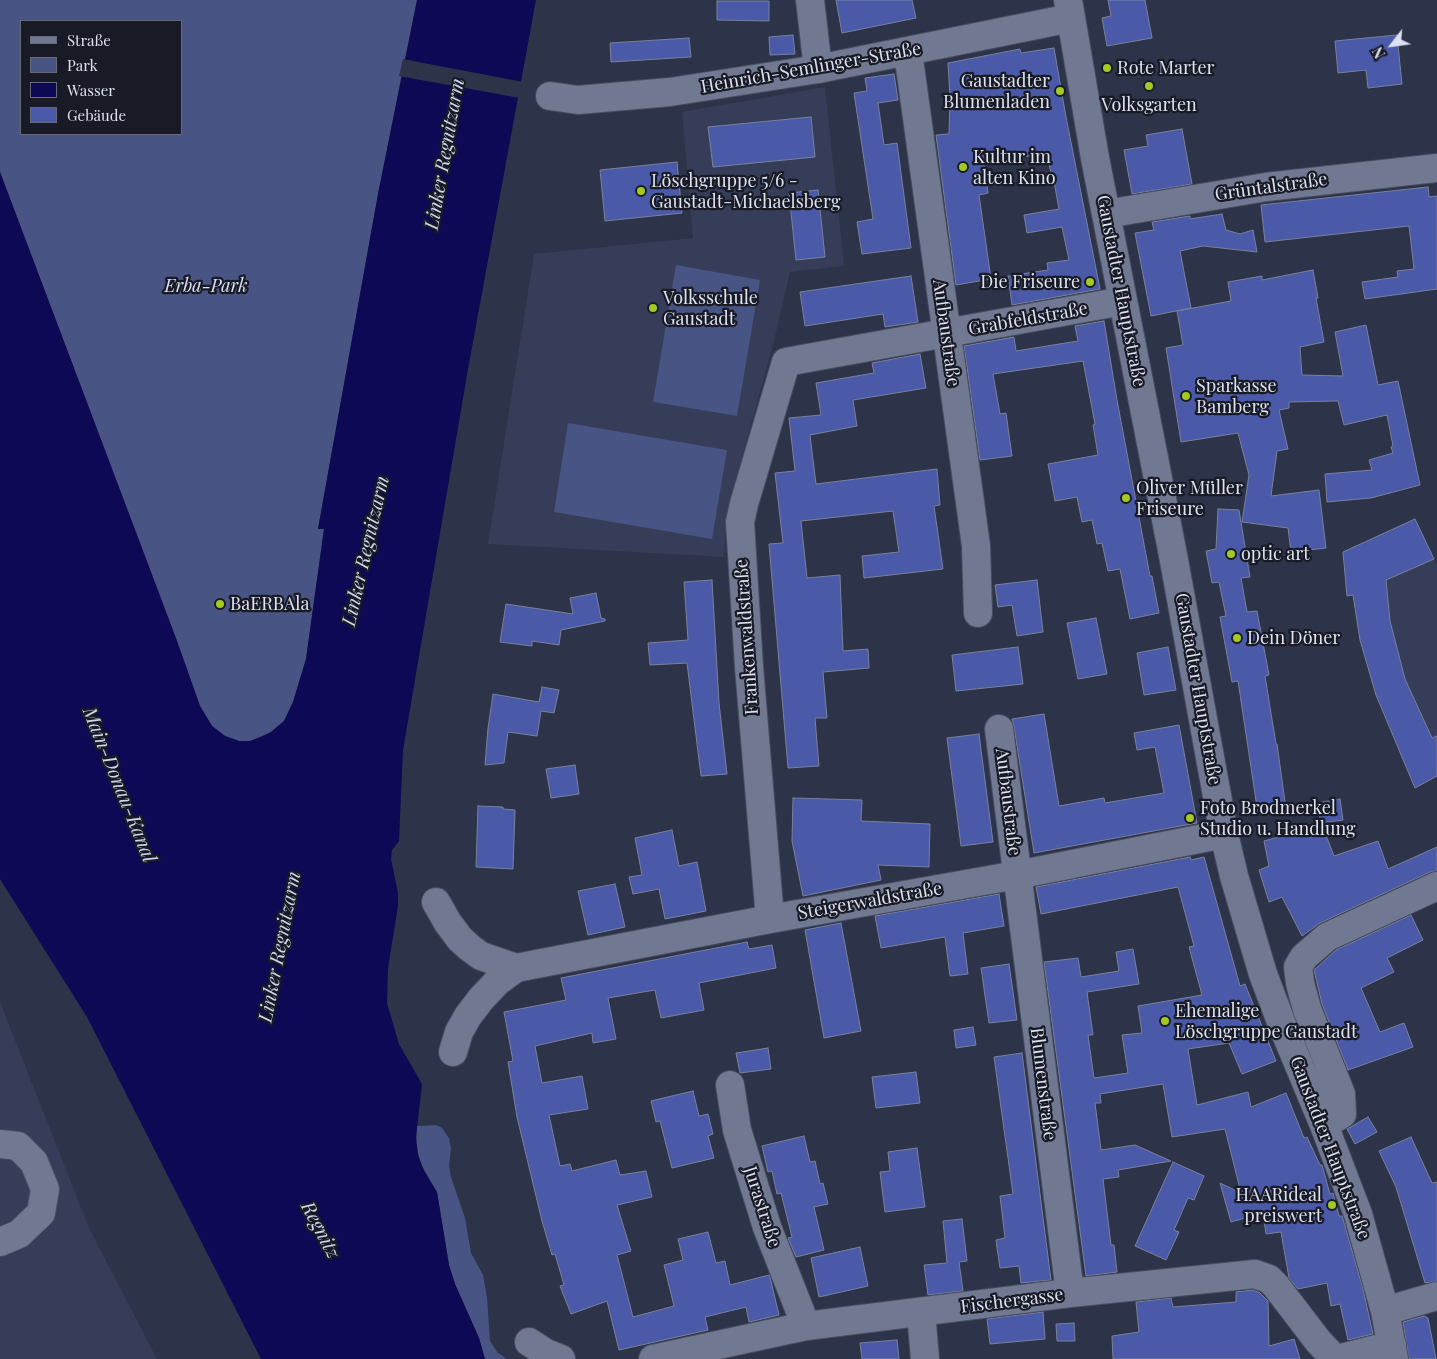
<!DOCTYPE html>
<meta charset="utf-8">
<style>
body{margin:0}
#map{position:relative;width:1437px;height:1359px;overflow:hidden;background:#2d3349;font-family:"Playfair Display",serif}
canvas{display:block}
.legend{position:absolute;left:20px;top:20px;width:162px;height:115px;box-sizing:border-box;background:#181b25;border:1px solid #676a76;margin:0;padding:6px 9px;list-style:none;font-size:15px;color:#dde1f0}
.legend li{display:flex;align-items:center;gap:10px;height:25px}
.legend b{width:25px;border:1px solid #676a76}
.north{position:absolute;left:1367px;top:20px;width:50px;height:50px;-webkit-text-stroke:4px #181b25;paint-order:stroke;rotate:240deg;font-size:14px;font-weight:700;line-height:20px;text-align:center;color:#dde1f0}
.north::after{content:'';display:block;margin:auto;width:18px;height:22px;background:#dde1f0;clip-path:polygon(50% 0,100% 100%,50% 72%,0 100%)}
</style>
<div id="map">
<canvas width="1437" height="1359"></canvas>
<ul class="legend">
<li><b style="height:6px;background:#717992"></b>Straße</li>
<li><b style="height:14px;background:#485483"></b>Park</li>
<li><b style="height:14px;background:#0d0954"></b>Wasser</li>
<li><b style="height:14px;background:#4a5aa8"></b>Gebäude</li>
</ul>
<div class="north">N</div>
</div>
<script>
const ctx = document.querySelector('canvas').getContext('2d');
ctx.lineJoin = 'round';
function paint(path, color) { ctx.fillStyle = color; ctx.fill(path, 'evenodd'); }
const shape = rows => new Path2D(rows.map(r => 'M' + r).join(''));
function trace(path, color, width, dash) { ctx.strokeStyle = color; ctx.lineWidth = width; ctx.lineCap = dash ? 'butt' : 'round'; ctx.setLineDash(dash || []); ctx.stroke(path); }
function drawText(font, color, halo, rows, align = 'center') {
  ctx.font = font + ' "Playfair Display",serif'; ctx.lineWidth = 4.5; ctx.setLineDash([]); ctx.textBaseline = 'middle'; ctx.strokeStyle = halo; ctx.fillStyle = color; for (const [text, x, y, turn = 0] of rows) {
    ctx.save(); ctx.translate(x, y); ctx.rotate((+turn || 0) * Math.PI / 180); ctx.textAlign = isNaN(turn) ? turn : align; if (halo) ctx.strokeText(text, 0, 0); ctx.fillText(text, 0, 0); ctx.restore();
  }
}
paint(shape([
 [825,87,844,266,790,272,773,345,729,504,726,522,724,557,488,544,534,254,693,238,682,112],
 [1415,519,1437,565,1437,776,1415,788,1376,695,1360,640,1353,595,1347,596,1344,561,1351,560,1350,549],
 [0,1002,89,1228,157,1359,0,1359]
]), '#353d59');
paint(shape([
 [0,0,417,0,378,194,318,529,324,529,306,659,293,702,284,721,271,732,250,741,239,741,225,736,212,726,200,706,177,641,0,172],
 [21,21,181,21,181,134,21,134],
 [676,265,760,280,737,416,653,402],
 [568,423,727,450,712,539,554,512],
 [436,1125,442,1128,449,1138,451,1148,449,1166,451,1177,465,1218,471,1253,483,1275,487,1297,490,1341,497,1352,507,1359,485,1359,479,1338,455,1284,449,1265,437,1192,421,1164,416,1146,417,1126]
]), '#485483');
paint(shape([
 [417,0,536,0,468,369,403,750,399,841,392,850,391,859,398,893,398,906,388,968,387,1003,399,1044,422,1084,416,1137,418,1155,424,1171,437,1192,449,1265,455,1284,479,1338,485,1359,261,1359,87,1017,0,879,0,172,177,641,200,706,212,726,225,736,239,741,250,741,261,737,271,732,284,721,293,702,306,659,324,529,318,529,378,194]
]), '#0d0954');
paint(shape([
 [403,59,523,82,520,98,399,76]
]), '#2d3349');
const building = shape([
 [836,0,912,0,916,18,842,33,836,0],
 [1108,0,1145,0,1152,38,1107,46,1102,18,1111,16,1108,0],
 [717,1,769,1,769,21,717,20,717,1],
 [793,35,795,54,770,55,769,37,793,35],
 [1397,35,1402,84,1368,88,1366,70,1338,73,1335,41,1397,35],
 [689,38,691,57,611,62,610,43,689,38],
 [1054,48,1066,117,1100,289,1012,305,1008,276,1048,270,1047,263,1069,260,1062,227,1027,233,1024,215,1059,209,1053,176,1052,177,1049,164,1040,154,984,164,988,193,979,195,991,279,956,285,936,135,949,134,950,97,948,63,1020,49,1021,53,1054,48],
 [894,74,898,100,878,103,884,145,897,143,911,248,862,254,857,222,873,219,854,93,867,91,865,78,894,74],
 [811,117,815,157,713,167,708,127,811,117],
 [1182,129,1192,184,1132,194,1124,150,1148,146,1146,135,1182,129],
 [677,162,682,213,605,221,600,170,677,162],
 [1428,187,1429,197,1437,196,1437,289,1365,299,1362,282,1398,277,1397,271,1414,269,1409,226,1265,242,1261,205,1428,187],
 [818,190,825,257,796,260,789,193,818,190],
 [1222,214,1226,230,1240,234,1253,230,1257,252,1203,246,1180,251,1191,308,1151,316,1135,233,1154,230,1152,222,1190,216,1190,219,1222,214],
 [1313,270,1318,298,1316,298,1324,342,1300,347,1302,375,1343,376,1335,332,1366,325,1378,385,1398,381,1420,485,1371,498,1327,502,1325,474,1372,470,1369,460,1393,453,1391,447,1393,446,1387,415,1344,425,1338,401,1289,402,1289,408,1279,410,1288,449,1277,451,1271,496,1319,490,1326,548,1291,552,1288,528,1242,522,1249,475,1238,433,1181,442,1166,348,1183,345,1177,311,1231,301,1228,282,1262,276,1262,280,1313,270],
 [911,276,918,322,885,327,883,314,805,326,800,292,911,276],
 [1104,321,1117,400,1150,576,1152,576,1159,613,1130,619,1120,569,1108,571,1102,543,1097,544,1092,520,1082,522,1077,497,1055,501,1048,464,1098,455,1093,425,1095,424,1083,361,993,374,1000,414,1006,413,1012,456,980,460,964,346,1014,337,1016,351,1078,341,1075,326,1104,321],
 [920,354,926,388,853,400,857,426,810,435,816,484,937,469,940,505,934,506,943,569,864,578,862,556,899,552,893,511,801,521,807,578,840,575,843,651,868,649,869,668,823,672,827,718,815,718,819,766,788,768,769,544,783,543,775,473,795,471,789,418,821,415,816,383,874,373,872,363,920,354],
 [1218,509,1239,510,1250,577,1241,578,1247,612,1257,611,1269,675,1265,676,1276,744,1277,744,1286,809,1258,814,1238,681,1232,682,1220,617,1226,616,1219,582,1212,583,1206,551,1216,549,1218,509],
 [1415,519,1434,559,1386,580,1390,621,1405,679,1432,738,1437,736,1437,776,1415,788,1376,695,1360,640,1353,595,1347,596,1343,552,1415,519],
 [712,580,719,703,727,774,701,776,687,663,650,665,648,643,688,640,684,582,712,580],
 [1037,580,1043,632,1017,636,1012,605,998,607,995,585,1037,580],
 [596,593,601,618,605,619,605,621,561,630,559,645,532,641,532,646,500,642,506,604,573,614,570,598,596,593],
 [1096,618,1107,674,1078,679,1067,623,1096,618],
 [1018,647,1023,684,956,691,952,655,1018,647],
 [1168,647,1176,690,1144,695,1137,653,1168,647],
 [542,687,559,690,554,713,541,711,537,736,508,732,504,763,485,765,488,728,493,694,539,702,542,687],
 [1044,714,1059,806,1104,798,1105,803,1164,793,1155,747,1137,750,1134,733,1179,725,1197,823,1034,853,1014,727,1012,719,1044,714],
 [979,734,993,842,961,846,947,738,979,734],
 [575,765,579,794,551,798,546,769,575,765],
 [793,798,862,800,861,821,930,824,929,867,878,865,881,880,803,896,792,841,793,798],
 [1340,799,1343,820,1321,823,1317,803,1340,799],
 [478,806,503,807,503,809,515,810,513,869,476,867,478,806],
 [1322,825,1334,856,1378,841,1388,869,1437,847,1437,871,1430,872,1320,923,1302,936,1282,897,1269,902,1259,870,1269,866,1264,841,1322,825],
 [672,830,679,866,697,862,706,911,665,919,659,889,633,894,629,877,642,875,635,838,672,830],
 [1190,857,1191,860,1204,857,1240,986,1245,984,1276,1061,1242,1074,1229,1043,1188,1049,1197,1105,1248,1092,1251,1107,1286,1093,1304,1138,1307,1137,1320,1165,1322,1165,1330,1194,1333,1193,1339,1216,1342,1216,1343,1219,1363,1289,1373,1334,1348,1340,1340,1304,1331,1306,1327,1283,1298,1289,1289,1278,1281,1232,1266,1234,1263,1213,1231,1222,1220,1183,1241,1193,1225,1129,1172,1137,1163,1084,1100,1094,1101,1103,1095,1103,1101,1150,1135,1145,1171,1161,1118,1170,1119,1177,1103,1179,1111,1245,1114,1245,1117,1272,1086,1276,1044,962,1078,958,1081,977,1119,971,1116,952,1133,949,1139,984,1087,992,1093,1035,1088,1035,1094,1078,1128,1073,1122,1035,1142,1033,1138,1006,1202,995,1189,947,1194,946,1178,887,1041,914,1036,887,1190,857],
 [615,884,625,927,588,935,578,891,615,884],
 [999,894,1004,926,963,933,968,974,950,976,945,937,881,948,875,916,999,894],
 [1411,915,1423,940,1387,958,1394,972,1361,988,1380,1032,1404,1023,1413,1047,1348,1070,1322,1004,1314,970,1336,950,1411,915],
 [841,923,861,1031,824,1038,805,930,841,923],
 [747,942,749,949,772,945,776,968,699,983,704,1010,661,1018,655,990,608,998,616,1039,593,1043,592,1033,535,1046,542,1083,582,1076,588,1109,549,1115,560,1166,570,1164,572,1171,616,1160,620,1175,646,1171,652,1197,617,1205,631,1251,617,1255,633,1317,674,1306,664,1265,683,1260,678,1239,708,1232,716,1263,725,1261,730,1285,769,1275,770,1277,779,1315,749,1322,746,1307,705,1317,708,1330,619,1350,607,1301,571,1314,560,1286,564,1285,555,1254,552,1255,542,1221,517,1117,508,1062,513,1061,504,1012,566,1000,561,978,747,942],
 [1009,964,1017,1020,989,1023,981,968,1009,964],
 [973,1027,976,1045,956,1048,954,1030,973,1027],
 [768,1048,771,1069,740,1073,736,1053,768,1048],
 [1022,1053,1051,1280,1021,1283,1019,1266,1000,1268,997,1248,996,1240,1005,1238,1000,1196,1013,1194,994,1057,1022,1053],
 [916,1072,920,1103,876,1108,872,1077,916,1072],
 [693,1091,699,1116,708,1114,713,1134,708,1136,714,1158,672,1168,660,1121,656,1122,651,1101,693,1091],
 [1368,1117,1377,1132,1355,1144,1347,1129,1368,1117],
 [804,1136,810,1162,815,1161,820,1184,823,1183,828,1204,814,1207,824,1250,796,1257,788,1238,792,1237,781,1193,777,1194,772,1171,768,1172,762,1146,804,1136],
 [1411,1137,1432,1183,1437,1182,1437,1281,1425,1283,1396,1187,1379,1151,1411,1137],
 [917,1148,925,1207,885,1212,880,1172,890,1171,888,1152,917,1148],
 [1173,1162,1204,1176,1194,1200,1188,1198,1174,1230,1179,1232,1166,1260,1135,1246,1173,1162],
 [962,1219,967,1261,959,1262,963,1291,928,1295,924,1265,947,1263,943,1221,962,1219],
 [860,1247,868,1286,819,1297,811,1258,860,1247],
 [1253,1290,1260,1293,1268,1301,1269,1346,1294,1339,1300,1359,1113,1359,1112,1336,1139,1332,1136,1302,1171,1298,1173,1307,1236,1302,1236,1292,1253,1290],
 [1043,1312,1045,1339,990,1344,987,1319,1043,1312],
 [1424,1316,1428,1318,1436,1359,1409,1359,1403,1322,1424,1316],
 [1074,1323,1075,1341,1057,1341,1056,1324,1074,1323],
 [897,1340,899,1359,862,1359,860,1343,897,1340]
]);
paint(building, '#4a5aa8');
trace(building, '#79819a', 1);
const minor = shape([
 [810,0,818,69],
 [1068,0,1095,158,1173,555,1224,834,1234,876,1263,974,1283,1027,1324,1125,1358,1214,1385,1311,1394,1359],
 [908,52,976,546,978,613],
 [550,96,578,100,670,92,818,69,1071,18],
 [1106,214,1266,187,1437,168],
 [999,729,1070,1293],
 [436,902,448,923,460,939,470,948,481,956,516,968],
 [770,919,749,667,740,522,744,504,786,362,1123,301],
 [453,1052,459,1032,468,1016,481,999,497,982,516,968,770,919,1017,875,1224,834],
 [730,1085,737,1130,767,1227,806,1326],
 [1324,1125,1342,1114,1341,1094,1307,1009,1300,983,1298,967,1304,957,1327,937,1437,886],
 [0,1144,18,1146,34,1162,45,1189,41,1213,19,1234,0,1242],
 [1385,1311,1437,1296],
 [921,1312,925,1359],
 [529,1342,546,1353,561,1359],
 [653,1359,806,1326,1070,1293,1255,1274,1269,1279,1276,1286,1318,1341,1335,1359],
 [1337,1359,1392,1345]
]);
trace(minor, '#494e61', 30);
trace(minor, '#717992', 28);
for (const [x, y, r, color] of [
 [1107,68,5,"#a4c824"],
 [1149,86,5,"#a4c824"],
 [1060,91,5,"#a4c824"],
 [963,167,5,"#a4c824"],
 [641,191,5,"#a4c824"],
 [1090,282,5,"#a4c824"],
 [653,308,5,"#a4c824"],
 [1186,396,5,"#a4c824"],
 [1126,498,5,"#a4c824"],
 [1231,554,5,"#a4c824"],
 [220,604,5,"#a4c824"],
 [1237,638,5,"#a4c824"],
 [1190,818,5,"#a4c824"],
 [1165,1021,5,"#a4c824"],
 [1332,1205,5,"#a4c824"]
]) { const dot = new Path2D(); dot.arc(x, y, r, 0, 2 * Math.PI); ctx.fillStyle = color; ctx.fill(dot); trace(dot, '#181b25', 2); }
drawText('18px', '#dde1f0', '#181b25', [
 ["Heinrich-Semlinger-Straße",811,68,-10],
 ["Grüntalstraße",1271,187,-8],
 ["Gaustadter Hauptstraße",1121,291,79],
 ["Grabfeldstraße",1028,319,-10],
 ["Aufbaustraße",946,333,82],
 ["Frankenwaldstraße",747,637,-94],
 ["Gaustadter Hauptstraße",1198,689,80],
 ["Aufbaustraße",1008,802,83],
 ["Steigerwaldstraße",870,901,-10],
 ["Blumenstraße",1043,1084,83],
 ["Gaustadter Hauptstraße",1330,1148,69],
 ["Jurastraße",762,1207,72],
 ["Fischergasse",1012,1301,-7]
]);
drawText('18px', '#dde1f0', '#181b25', [
 ["Rote Marter",1117,68],
 ["Gaustadter",1050,81,"right"],
 ["Blumenladen",1050,102,"right"],
 ["Volksgarten",1149,105,"center"],
 ["Kultur im",973,157],
 ["alten Kino",973,178],
 ["Löschgruppe 5/6 -",651,181],
 ["Gaustadt-Michaelsberg",651,202],
 ["Die Friseure",1080,282,"right"],
 ["Volksschule",663,298],
 ["Gaustadt",663,319],
 ["Sparkasse",1196,386],
 ["Bamberg",1196,407],
 ["Oliver Müller",1136,488],
 ["Friseure",1136,509],
 ["optic art",1241,554],
 ["BaERBAla",230,604],
 ["Dein Döner",1247,638],
 ["Foto Brodmerkel",1200,808],
 ["Studio u. Handlung",1200,829],
 ["Ehemalige",1175,1011],
 ["Löschgruppe Gaustadt",1175,1032],
 ["HAARideal",1322,1195,"right"],
 ["preiswert",1322,1216,"right"]
], 'left');
drawText('italic 18px', '#dae1f7', '#181b25', [
 ["Erba-Park",206,286]
]);
drawText('italic 19px', '#d0d7ed', '#181b25', [
 ["Linker Regnitzarm",445,154,-80],
 ["Linker Regnitzarm",366,551,-77],
 ["Main-Donau-Kanal",119,785,68],
 ["Linker Regnitzarm",280,947,-79],
 ["Regnitz",320,1230,62]
]);
</script>
